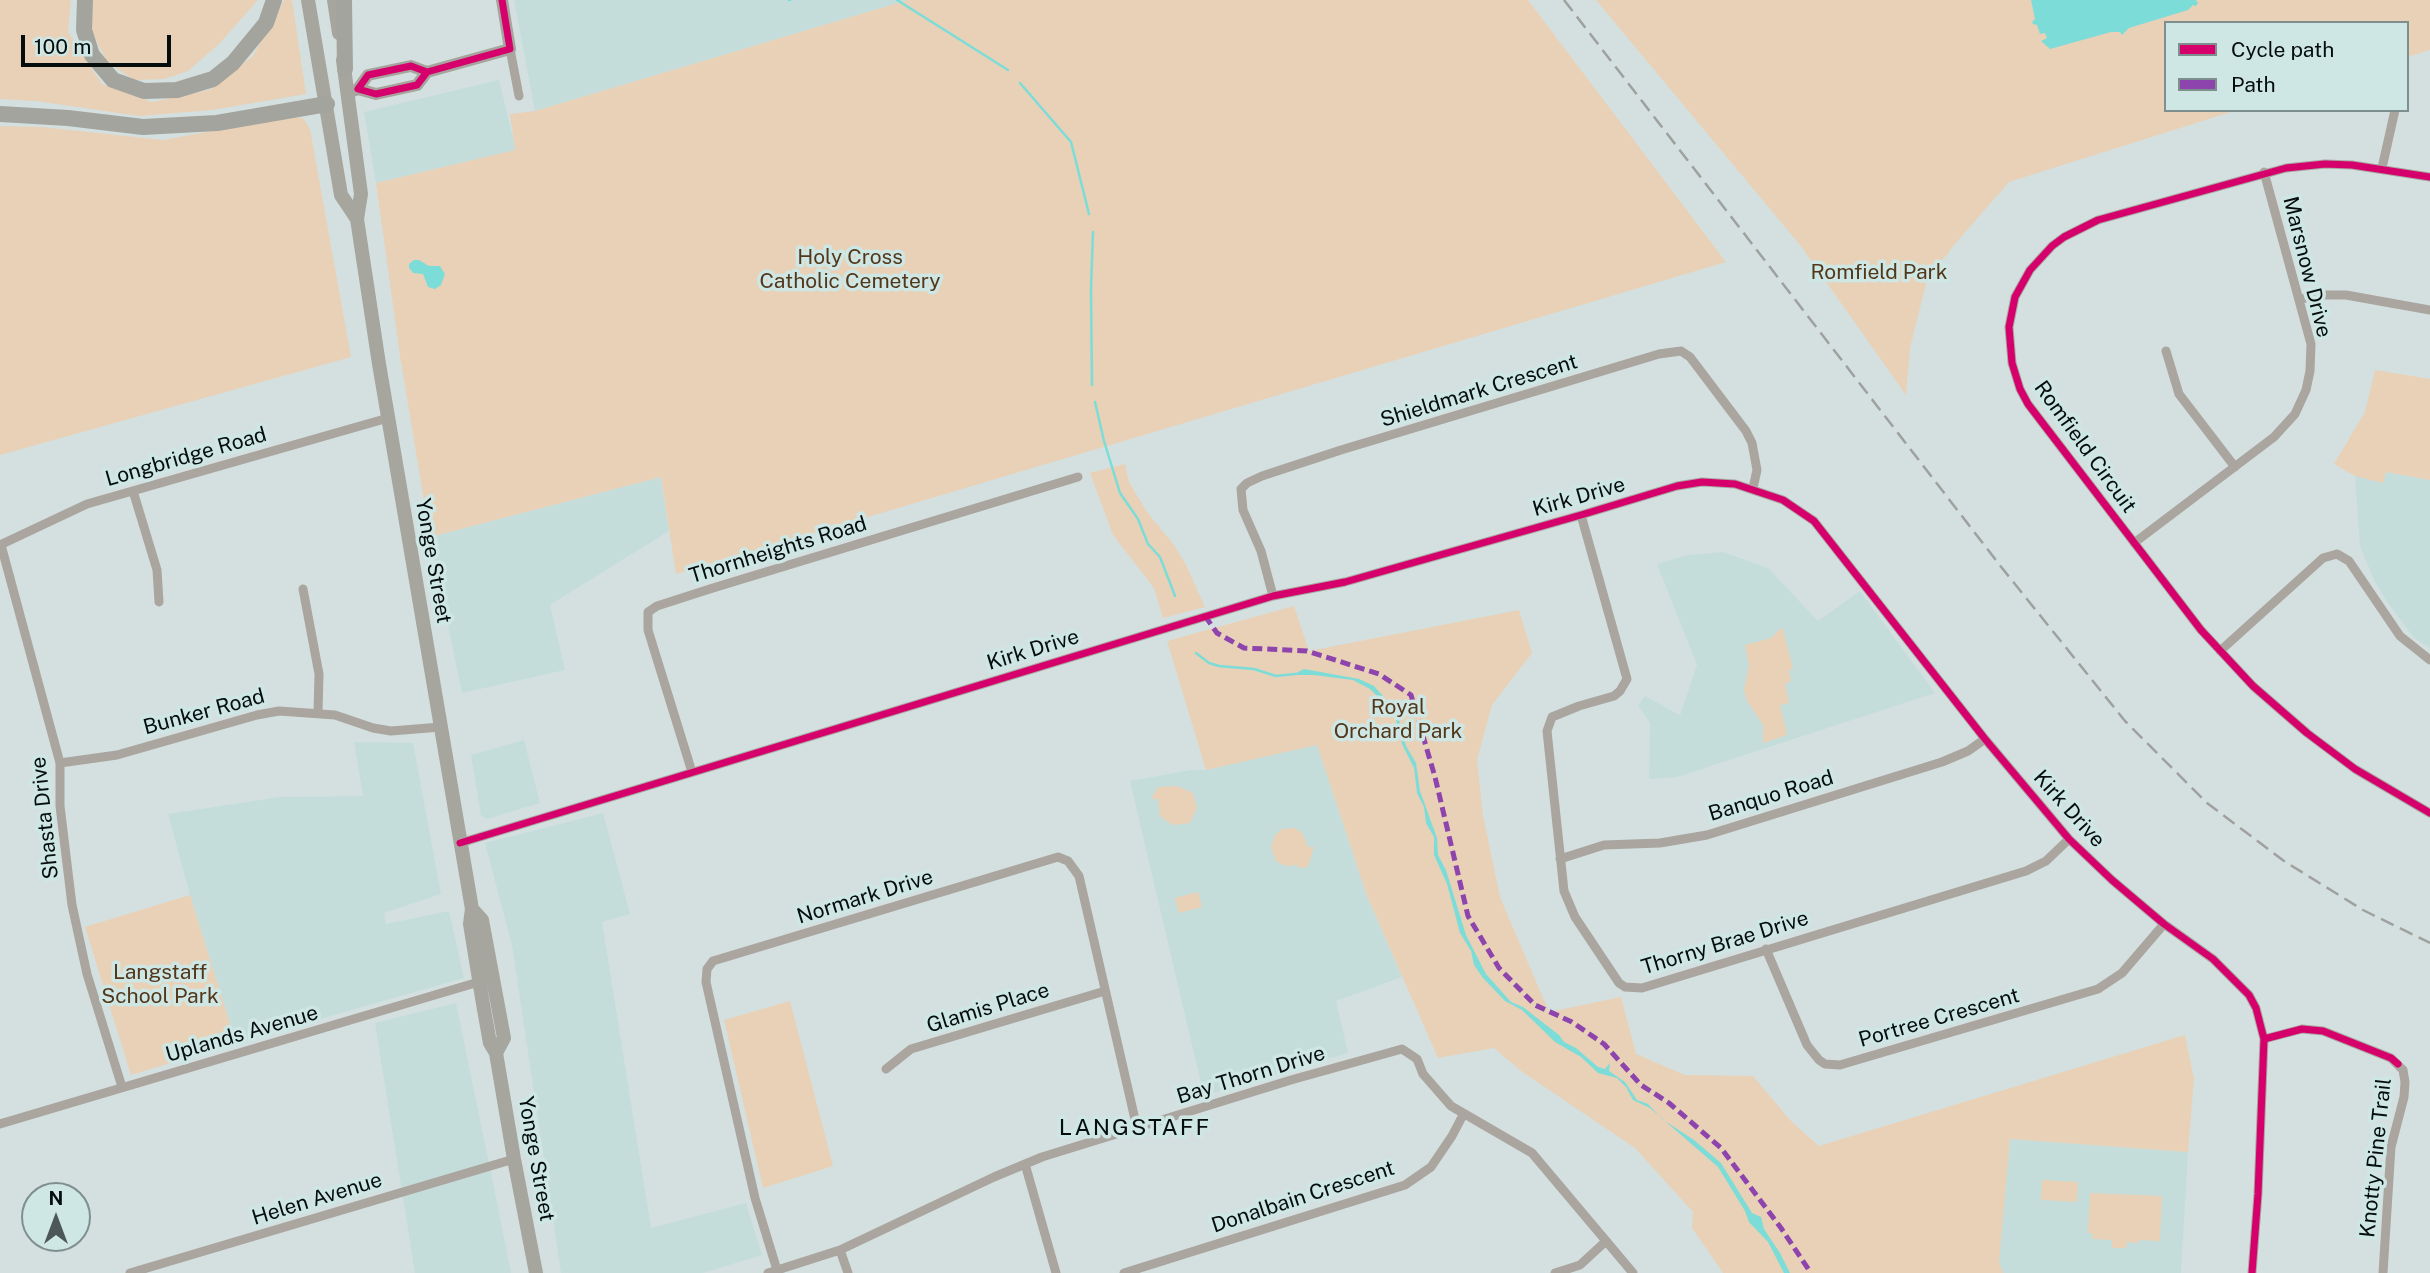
<!DOCTYPE html>
<style>
body{margin:0}
#map{position:relative;width:2430px;height:1273px;overflow:hidden;background:#d4e0e0;font-family:"Public Sans",sans-serif}
canvas{display:block}
.legend{position:absolute;left:2164px;top:21px;width:245px;height:91px;box-sizing:border-box;background:#cee6e4;border:2px solid #7e8f8e;margin:0;padding:9px 12px;list-style:none;font-size:21px;color:#050d0d}
.legend li{display:flex;align-items:center;gap:14px;height:35px}
.legend b{width:35px;border:2px solid #7e8f8e}
.north{position:absolute;left:21px;top:1182px;width:70px;height:70px;box-sizing:border-box;background:#cee6e4;border:2px solid #7e8f8e;border-radius:50%;rotate:0deg;font-size:19px;font-weight:700;line-height:28px;text-align:center;color:#050d0d}
.north::after{content:'';display:block;margin:auto;width:24px;height:32px;background:#4d5757;clip-path:polygon(50% 0,100% 100%,50% 72%,0 100%)}
.scale{position:absolute;left:21px;top:35px;width:150px;height:32px;box-sizing:border-box;border:4px solid #050d0d;border-top:0;padding-left:9px;font-size:21px;line-height:24px;white-space:nowrap;color:#050d0d;-webkit-text-stroke:5px #cee6e4;paint-order:stroke}
</style>
<div id="map">
<canvas width="2430" height="1273"></canvas>
<ul class="legend">
<li><b style="height:9px;background:#d6006c"></b>Cycle path</li>
<li><b style="height:9px;background:#8e44ad"></b>Path</li>
</ul>
<div class="north">N</div>
<div class="scale">100 m</div>
</div>
<script>
const ctx = document.querySelector('canvas').getContext('2d');
ctx.lineJoin = 'round';
function paint(path, color) { ctx.fillStyle = color; ctx.fill(path, 'evenodd'); }
const shape = rows => new Path2D(rows.map(r => 'M' + r).join(''));
function trace(path, color, width, dash) { ctx.strokeStyle = color; ctx.lineWidth = width; ctx.lineCap = dash ? 'butt' : 'round'; ctx.setLineDash(dash || []); ctx.stroke(path); }
function drawText(font, color, halo, rows, align = 'center') {
  ctx.font = font + ' "Public Sans",sans-serif'; ctx.lineWidth = 7; ctx.setLineDash([]); ctx.textBaseline = 'middle'; ctx.strokeStyle = halo; ctx.fillStyle = color; for (const [text, x, y, turn = 0] of rows) {
    ctx.save(); ctx.translate(x, y); ctx.rotate((+turn || 0) * Math.PI / 180); ctx.textAlign = isNaN(turn) ? turn : align; if (halo) ctx.strokeText(text, 0, 0); ctx.fillText(text, 0, 0); ctx.restore();
  }
}
paint(shape([
 [514,0,908,0,535,111],
 [499,80,516,150,376,183,364,112],
 [2385,472,2430,480,2430,648,2414,638,2388,603,2374,580,2360,546,2355,476,2383,482],
 [661,477,669,531,550,605,565,670,462,693,430,537],
 [1723,552,1768,568,1818,621,1860,591,1935,693,1677,777,1649,779,1650,723,1638,705,1645,696,1680,715,1697,665,1657,564,1688,555],
 [524,740,540,803,487,819,481,816,471,755],
 [354,742,413,743,441,894,384,913,386,924,449,911,464,978,236,1043,190,895,168,814,280,797,363,796],
 [1317,744,1367,896,1402,977,1336,1001,1348,1053,1204,1096,1130,781,1191,770,1206,770],
 [603,813,630,914,602,922,651,1228,746,1203,762,1255,703,1273,561,1273,512,945,485,843],
 [456,1003,495,1193,511,1273,415,1273,375,1023],
 [2010,1139,2188,1152,2181,1273,2000,1273,1998,1264]
]), '#c4dddb');
paint(shape([
 [0,0,71,0,68,32,102,84,152,102,209,90,253,56,284,0,292,0,306,94,212,110,139,116,36,101,0,99],
 [92,0,258,0,219,44,188,71,165,79,134,80,107,62,91,30],
 [908,0,1528,0,1726,262,676,574,661,477,430,537,400,356,376,183,515,150,510,114,535,111],
 [1596,0,2430,0,2430,50,2407,57,2407,23,2166,23,2166,110,2237,110,2009,182,1955,244,1927,280,1910,348,1906,395,1800,245],
 [289,117,303,118,310,129,351,357,0,455,0,126,42,127,163,140],
 [2375,370,2430,379,2430,480,2386,472,2383,483,2355,476,2334,464,2365,412],
 [1125,464,1129,482,1147,512,1174,545,1186,565,1205,607,1163,618,1154,588,1113,535,1090,473],
 [1294,606,1309,651,1519,610,1532,653,1492,705,1477,760,1483,815,1500,897,1549,1012,1621,997,1636,1054,1685,1075,1753,1076,1790,1120,1819,1146,2185,1035,2194,1079,2188,1152,2010,1139,1999,1262,2003,1273,1723,1273,1692,1228,1693,1212,1635,1148,1521,1071,1494,1048,1438,1058,1367,896,1317,745,1206,770,1167,641],
 [1782,627,1793,668,1789,670,1791,681,1785,684,1789,703,1780,705,1787,735,1763,743,1763,725,1747,701,1744,690,1749,665,1745,645,1771,638],
 [1177,786,1193,793,1197,808,1190,823,1172,825,1160,816,1158,799,1151,799,1158,787],
 [1295,828,1303,834,1308,847,1314,847,1308,867,1298,868,1297,865,1286,866,1276,861,1271,847,1275,835,1282,829],
 [1198,892,1202,907,1179,913,1175,898],
 [190,895,236,1043,131,1075,85,927],
 [790,1001,833,1166,763,1188,724,1020],
 [2042,1180,2078,1182,2077,1202,2041,1200],
 [2090,1193,2162,1196,2160,1241,2139,1240,2138,1243,2127,1242,2126,1248,2112,1248,2112,1240,2092,1239,2093,1234,2088,1233]
]), '#e8d1b6');
paint(shape([
 [2031,0,2196,0,2198,3,2196,6,2193,5,2188,10,2129,28,2122,35,2120,32,2111,32,2050,49,2041,41,2047,38,2045,33,2040,34,2037,25,2033,24,2032,22,2035,19],
 [414,260,419,260,429,266,440,266,445,274,441,285,435,289,428,287,423,274,413,273,409,268,409,264],
 [1304,669,1359,679,1374,686,1397,712,1406,746,1416,763,1420,791,1437,838,1438,855,1446,870,1466,935,1486,974,1511,1002,1523,1007,1559,1035,1564,1042,1576,1048,1598,1067,1605,1069,1610,1063,1609,1071,1625,1082,1637,1100,1648,1104,1662,1119,1694,1140,1721,1163,1752,1213,1761,1217,1764,1229,1780,1253,1790,1273,1784,1273,1768,1242,1749,1222,1745,1211,1718,1167,1650,1108,1633,1100,1626,1087,1617,1078,1598,1073,1581,1057,1555,1042,1522,1010,1505,1001,1483,978,1474,965,1471,951,1460,933,1447,884,1434,855,1434,837,1426,823,1424,807,1417,793,1414,768,1402,744,1394,712,1370,689,1353,680,1314,675,1292,675]
]), '#7cddd8');
trace(shape([
 [789,0,790,0],
 [897,0,1008,70],
 [1020,83,1071,142,1089,214],
 [1092,385,1091,289,1093,232],
 [1095,402,1104,441,1120,493,1138,519,1148,544,1160,557,1175,596],
 [1196,653,1209,663,1219,666,1254,669,1276,676,1295,674]
]), '#7cddd8', 2.5);
trace(shape([
 [510,49,519,96],
 [2382,168,2395,110],
 [2430,177,2352,165,2325,164,2286,168,2098,220,2064,237,2052,246,2030,270,2015,297,2009,327,2012,363,2020,389,2028,404,2201,630,2253,686,2307,733,2355,769,2430,813],
 [2300,299,2322,295,2346,295,2430,310],
 [2166,351,2179,394,2235,467],
 [133,491,157,570,159,602],
 [1581,515,1627,679,1620,691,1614,696,1579,706,1552,717,1547,731,1564,891,1575,917,1619,983,1625,987,1642,988,2026,871,2046,861,2069,839],
 [2134,543,2274,437,2295,414,2306,390,2310,371,2311,344,2264,172],
 [0,545,87,504,388,418],
 [1,545,60,763,60,806,72,905,87,974,122,1087],
 [303,589,319,674,318,713],
 [1273,596,1261,551,1243,510,1241,489,1247,483,1262,476,1341,450,1659,354,1681,351,1690,357,1746,431,1752,443,1757,470,1753,488],
 [2220,651,2323,558,2337,554,2349,561,2400,636,2430,660],
 [60,763,117,755,257,715,279,711,335,715,373,728,391,731,441,727],
 [692,772,648,630,648,612,657,606,713,588,1078,477],
 [460,843,1273,596,1345,582,1581,515,1677,486,1702,482,1735,484,1783,500,1814,521,1985,739,2069,839,2112,880,2164,924,2213,959,2249,995,2256,1008,2264,1039,2258,1194,2252,1273],
 [1560,859,1604,845,1660,843,1707,835,1942,762,1968,751,1985,739],
 [1766,949,1807,1045,1819,1060,1825,1064,1840,1065,2098,989,2122,973,2164,924],
 [2264,1039,2302,1029,2323,1031,2391,1058,2403,1070,2405,1082,2404,1097,2391,1147,2383,1273],
 [886,1069,911,1049,1105,991],
 [0,1124,482,981],
 [1025,1164,1056,1273],
 [840,1250,848,1273],
 [777,1270,755,1198,706,982,707,969,713,961,1058,857,1068,861,1079,876,1137,1128],
 [130,1273,514,1159],
 [768,1273,840,1250,994,1177,1042,1157,1291,1080,1402,1049,1417,1059,1423,1074,1451,1106,1532,1153,1633,1273],
 [1124,1273,1405,1185,1431,1167,1452,1136,1463,1115],
 [1555,1273,1580,1265,1605,1242]
]), '#aaa59f', 9);
trace(shape([
 [358,89,376,94,417,85,427,72,510,49,502,0],
 [353,91,358,89,368,75,411,66,427,72]
]), '#a6a49d', 12);
trace(shape([
 [308,0,341,195,357,219],
 [334,0,339,33],
 [343,60,361,194,357,219,379,364,472,909,470,924,483,1004,490,1043,496,1053,514,1159,536,1273],
 [472,909,482,920,504,1038,496,1053]
]), '#a6a59e', 14);
trace(shape([
 [85,0,84,30,92,55,113,80,144,91,177,90,213,79,233,63,266,23,274,0],
 [344,0,345,69],
 [0,114,68,118,143,127,217,123,327,104]
]), '#a3a49e', 16);
trace(shape([
 [1564,0,2002,568,2125,721,2207,803,2284,861,2363,910,2430,943]
]), '#9fa19e', 2.5, [14, 7]);
trace(shape([
 [1205,616,1217,633,1244,648,1307,651,1379,674,1411,695,1435,777,1468,916,1499,968,1535,1005,1572,1022,1604,1044,1641,1085,1669,1103,1721,1148,1781,1228,1811,1273]
]), '#8e44ad', 5, [10, 5]);
trace(shape([
 [427,72,411,66,368,75,358,89,376,94,417,85,427,72,510,49,502,0],
 [2430,177,2352,165,2325,164,2286,168,2098,220,2064,237,2052,246,2030,270,2015,297,2009,327,2012,363,2020,389,2028,404,2201,630,2253,686,2307,733,2355,769,2430,813],
 [460,843,1273,596,1345,582,1581,515,1677,486,1702,482,1735,484,1783,500,1814,521,1985,739,2069,839,2112,880,2164,924,2213,959,2249,995,2256,1008,2264,1039,2258,1194,2252,1273],
 [2264,1039,2302,1029,2323,1031,2391,1058,2398,1064]
]), '#d6006c', 7);
drawText('21px', '#52371a', '#cee6e4', [
 ["Holy Cross",850,258],
 ["Catholic Cemetery",850,282],
 ["Romfield Park",1879,273],
 ["Royal",1398,708],
 ["Orchard Park",1398,732],
 ["Langstaff",160,973],
 ["School Park",160,997]
]);
drawText('21px', '#050d0d', '#cee6e4', [
 ["Marsnow Drive",2307,267,76],
 ["Shieldmark Crescent",1479,391,-17],
 ["Romfield Circuit",2085,447,54],
 ["Longbridge Road",186,457,-16],
 ["Kirk Drive",1579,497,-16],
 ["Thornheights Road",778,550,-17],
 ["Yonge Street",433,561,80],
 ["Kirk Drive",1033,650,-17],
 ["Bunker Road",204,712,-15],
 ["Banquo Road",1771,796,-17],
 ["Kirk Drive",2069,809,48],
 ["Shasta Drive",45,818,-96],
 ["Normark Drive",865,897,-17],
 ["Thorny Brae Drive",1725,943,-17],
 ["Glamis Place",988,1008,-17],
 ["Portree Crescent",1939,1018,-16],
 ["Uplands Avenue",242,1034,-16],
 ["Bay Thorn Drive",1251,1075,-17],
 ["Knotty Pine Trail",2376,1158,-84],
 ["Yonge Street",536,1159,80],
 ["Donalbain Crescent",1303,1197,-18],
 ["Helen Avenue",317,1199,-17]
]);
ctx.letterSpacing = '2px';
drawText('23px', '#050d0d', '#cee6e4', [
 ["LANGSTAFF",1135,1128]
]);
ctx.letterSpacing = '0px';
</script>
